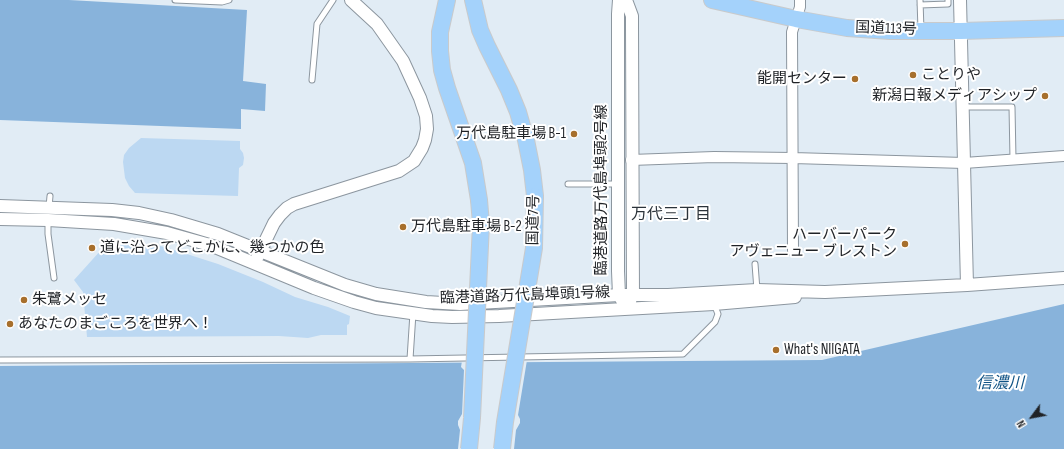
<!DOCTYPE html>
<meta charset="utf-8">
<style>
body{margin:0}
#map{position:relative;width:1064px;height:449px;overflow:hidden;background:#e1ecf5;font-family:"Sofia Sans Condensed",sans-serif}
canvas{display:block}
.north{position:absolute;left:1012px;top:397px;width:40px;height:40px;-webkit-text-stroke:3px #fff;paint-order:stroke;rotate:238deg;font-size:11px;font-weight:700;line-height:16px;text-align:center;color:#1f2226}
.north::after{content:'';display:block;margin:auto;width:14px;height:18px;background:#1f2226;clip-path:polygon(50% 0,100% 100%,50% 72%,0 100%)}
</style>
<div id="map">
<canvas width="1064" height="449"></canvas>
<div class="north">N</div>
</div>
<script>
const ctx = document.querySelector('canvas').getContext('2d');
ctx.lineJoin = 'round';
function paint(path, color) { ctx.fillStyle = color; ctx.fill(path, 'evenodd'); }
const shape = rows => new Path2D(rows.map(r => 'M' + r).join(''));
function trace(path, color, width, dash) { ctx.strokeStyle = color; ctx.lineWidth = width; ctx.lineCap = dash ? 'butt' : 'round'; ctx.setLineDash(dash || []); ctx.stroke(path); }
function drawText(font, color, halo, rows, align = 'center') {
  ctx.font = font + ' "Sofia Sans Condensed","Noto Sans JP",sans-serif'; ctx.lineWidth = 4; ctx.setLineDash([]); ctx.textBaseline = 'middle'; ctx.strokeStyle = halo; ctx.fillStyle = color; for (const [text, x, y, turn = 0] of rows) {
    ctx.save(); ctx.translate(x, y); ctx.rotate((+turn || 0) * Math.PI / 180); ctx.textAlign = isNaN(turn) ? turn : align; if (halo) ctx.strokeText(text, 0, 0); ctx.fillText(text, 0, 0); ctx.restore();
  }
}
paint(shape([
 [141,138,240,141,240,149,243,153,244,158,243,165,239,168,238,196,135,193,129,186,125,178,123,162,124,155,129,148],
 [127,244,152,244,168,248,218,264,263,282,295,297,328,307,350,316,349,324,347,325,347,335,321,335,308,338,279,336,87,337,83,292,74,280,101,250]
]), '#bcd8f2');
paint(shape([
 [0,0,69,0,247,10,243,81,266,84,265,111,241,109,241,129,0,120],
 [1064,304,1064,449,0,449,0,366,822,360]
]), '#88b3db');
paint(shape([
 [527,360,518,415,520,419,520,423,516,430,514,449,458,449,460,430,458,425,458,421,462,414,464,370,461,367,462,361]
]), '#e1ecf5');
const service = shape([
 [175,0,222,2,229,0],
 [920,0,921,30],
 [920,5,948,4,948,0],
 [312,80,317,24,333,0],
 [963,107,1012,107,1013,159],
 [568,184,618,184],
 [49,207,50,196],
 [48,219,48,234,54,278],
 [755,264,757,290],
 [410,359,413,313],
 [0,360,410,359,683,354,715,322,718,314,714,304]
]);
const minor = shape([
 [631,160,714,157,793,158,964,163,1064,156],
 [793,251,792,32,800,7,800,0]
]);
const tertiary = shape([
 [619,0,618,14,618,271,619,295,623,302],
 [626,0,632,16,632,26,633,295,629,302],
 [960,0,967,285],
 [0,206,112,210,139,213,171,220,218,234,345,285,376,294,426,302,460,304,619,295,668,295,757,290,825,292,967,285,1064,278],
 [0,219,48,220,114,224,167,233,210,245,314,288,354,302,376,308,432,316,452,317,499,316,714,304,795,297],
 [257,258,274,223,280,215,287,208,294,204,399,171,414,161,422,148,425,140,427,129,426,116,420,98,403,61,377,24,351,0]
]);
const trunk = shape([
 [447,0,440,32,440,51,442,70,447,88,473,163,479,200],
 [473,0,480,30,487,46,509,90,518,112,526,140,532,170,535,196],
 [712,0,796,19,847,28,890,31,961,31,1064,28]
]);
trace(service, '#8c969f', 7);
trace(minor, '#8c969f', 12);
trace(tertiary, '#8c969f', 14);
trace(trunk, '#c9cacb', 18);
trace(service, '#fff', 5);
trace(minor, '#fff', 10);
trace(tertiary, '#fff', 12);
trace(trunk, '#a4d2fb', 16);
const trunkBridge = shape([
 [469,449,472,418,481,224,479,200],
 [502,449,505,422,534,248,535,196]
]);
trace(trunkBridge, '#c9cacb', 18, []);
trace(trunkBridge, '#a4d2fb', 16);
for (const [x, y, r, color] of [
 [913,75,4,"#a76f2c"],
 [855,79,4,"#a76f2c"],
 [1045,96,4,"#a76f2c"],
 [574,134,4,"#a76f2c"],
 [403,227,4,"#a76f2c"],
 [905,244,4,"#a76f2c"],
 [92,248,4,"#a76f2c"],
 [24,300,4,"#a76f2c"],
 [10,324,4,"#a76f2c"],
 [776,350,4,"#a76f2c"]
]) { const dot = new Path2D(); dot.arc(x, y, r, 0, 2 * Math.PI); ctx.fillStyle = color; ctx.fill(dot); trace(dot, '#fff', 1.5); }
drawText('15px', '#1f2226', '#fff', [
 ["国道113号",886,29,2],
 ["臨港道路万代島埠頭2号線",602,190,-90],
 ["国道7号",534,220,-89],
 ["臨港道路万代島埠頭1号線",525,296,-2]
]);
drawText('15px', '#1f2226', '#fff', [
 ["ことりや",921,75],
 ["能開センター",847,79,"right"],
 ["新潟日報メディアシップ",1037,96,"right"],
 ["万代島駐車場 B-1",566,134,"right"],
 ["万代島駐車場 B-2",411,227],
 ["ハーバーパーク",897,235,"right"],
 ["アヴェニュー ブレストン",897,252,"right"],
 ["道に沿ってどこかに、幾つかの色",100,248],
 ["朱鷺メッセ",32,300],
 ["あなたのまごころを世界へ！",18,324],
 ["What's NIIGATA",784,350]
], 'left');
drawText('16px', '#2b333a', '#fff', [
 ["万代三丁目",671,215]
]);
drawText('italic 16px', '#105385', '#fff', [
 ["信濃川",1000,384]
]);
</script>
